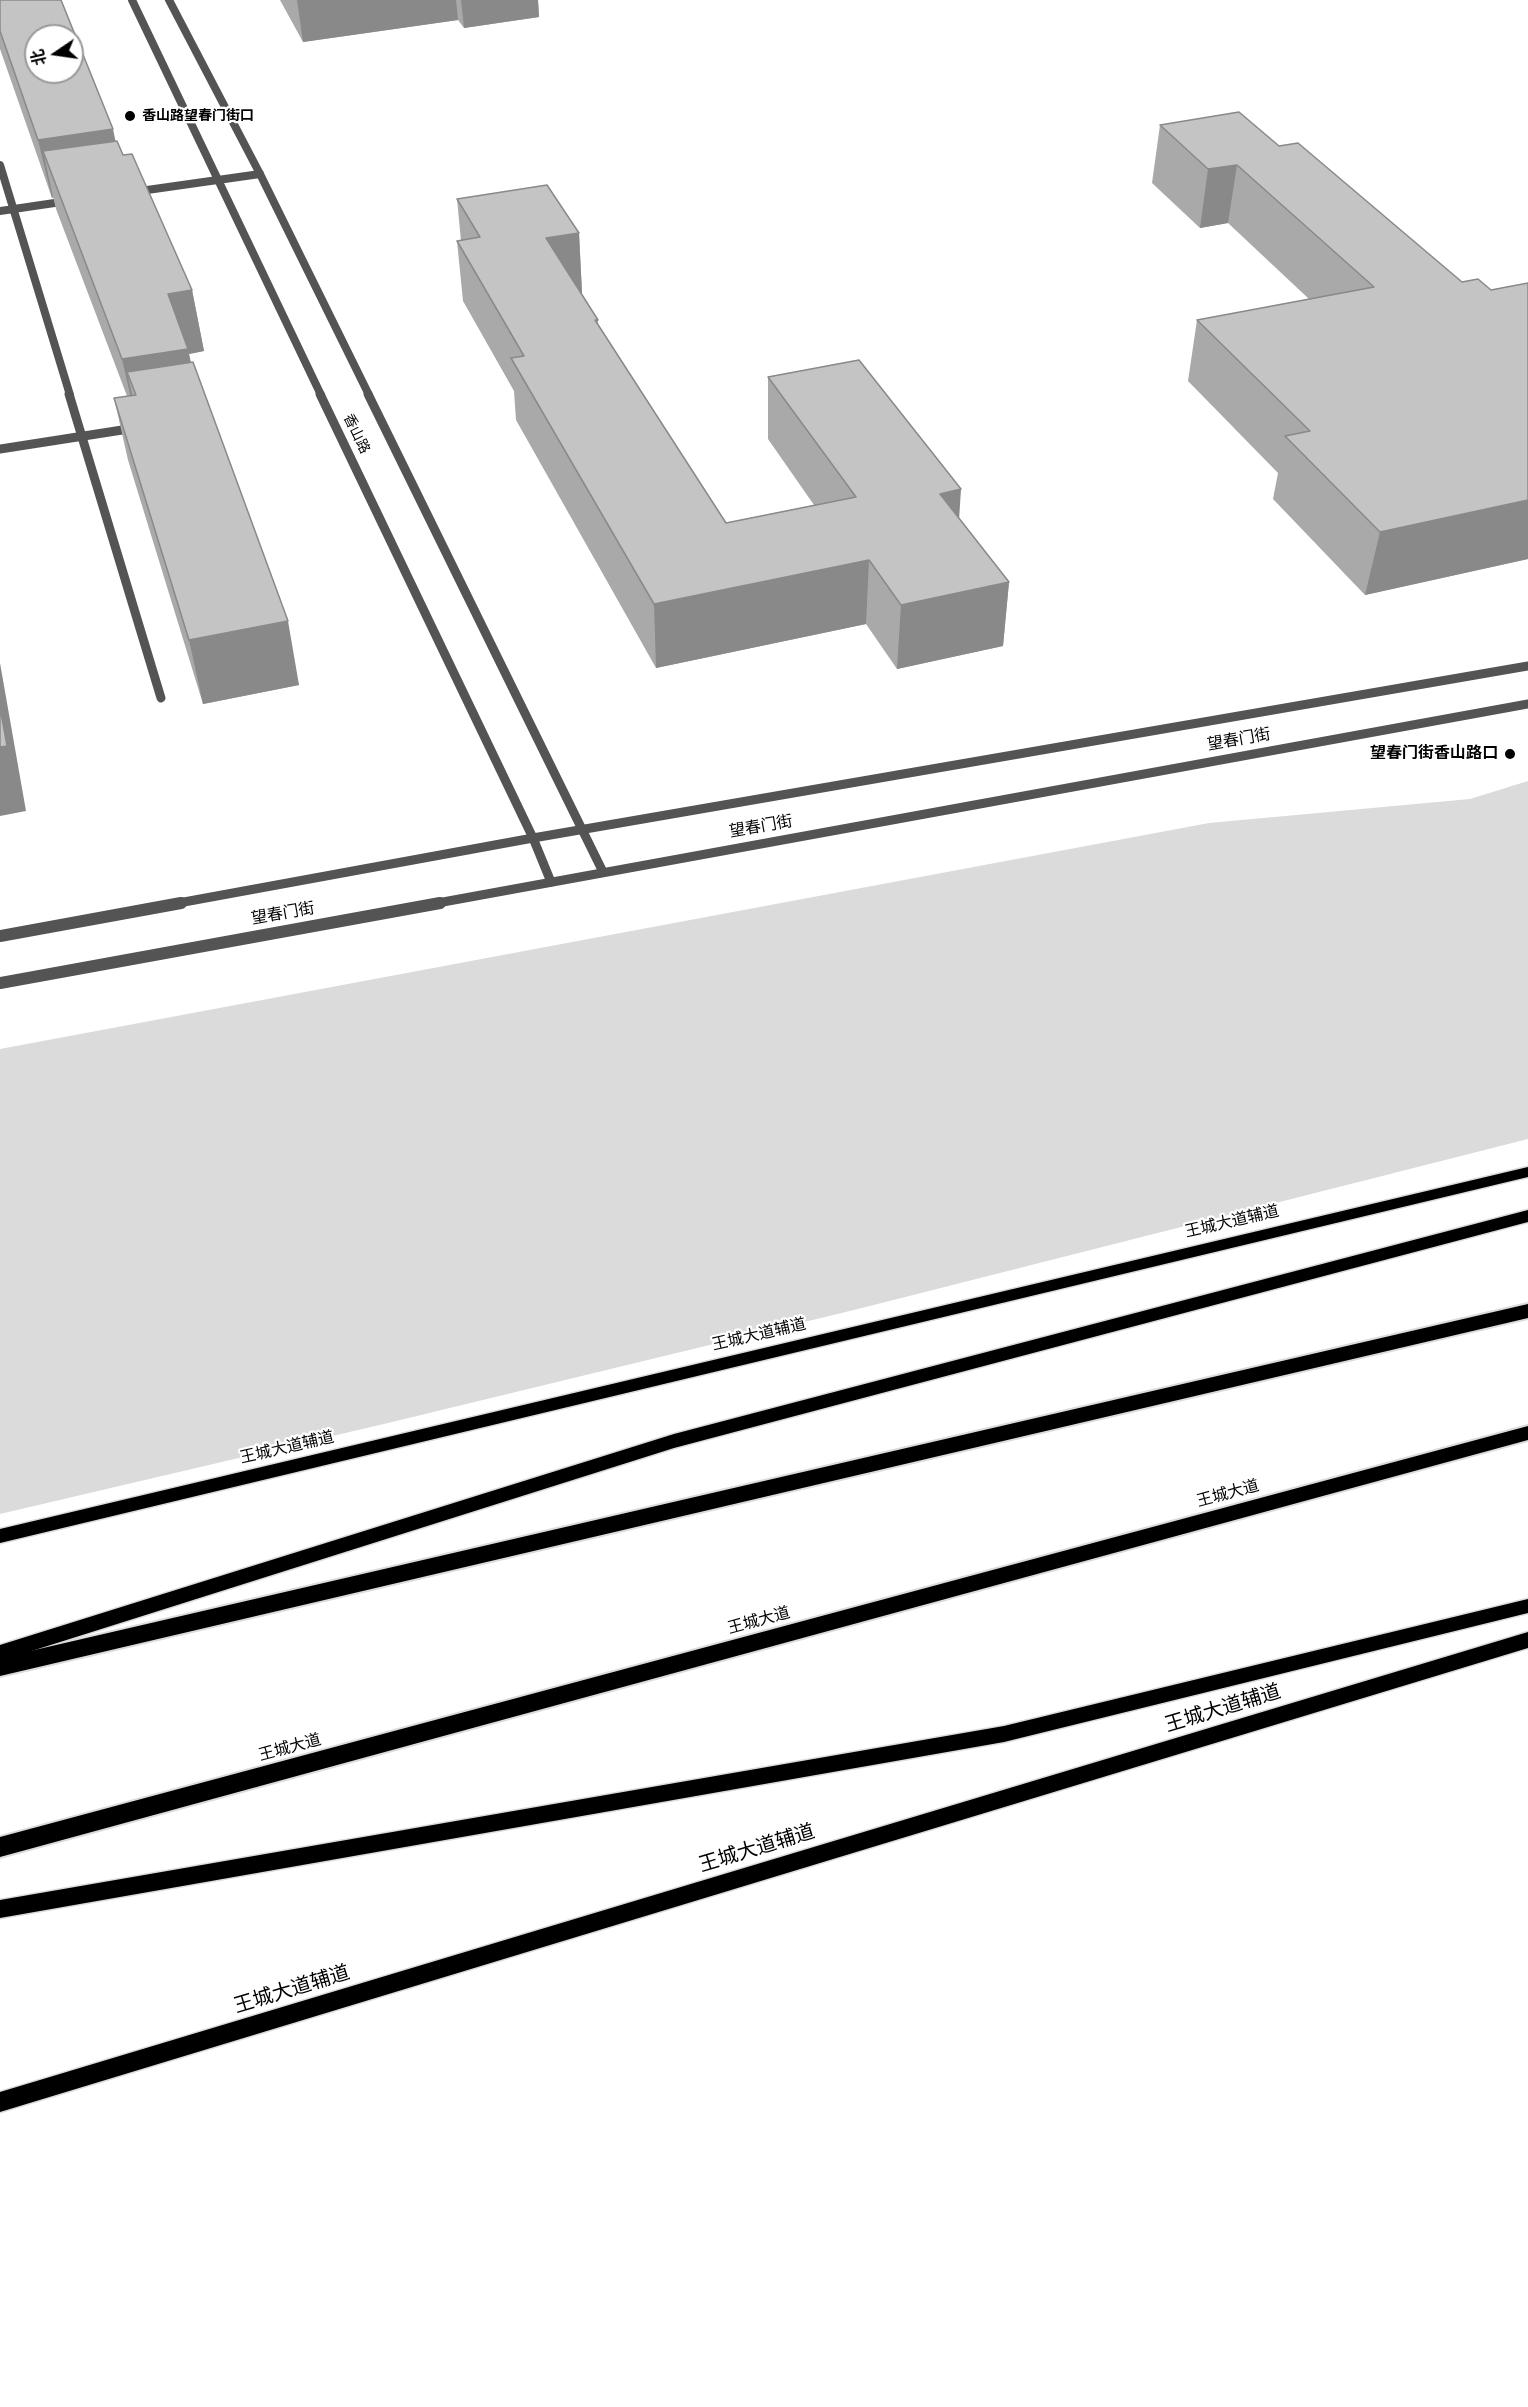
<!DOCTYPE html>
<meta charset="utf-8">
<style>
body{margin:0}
#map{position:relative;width:1528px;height:2407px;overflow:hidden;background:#fff;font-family:"Archivo Narrow","Noto Sans SC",sans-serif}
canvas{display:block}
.north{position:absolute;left:24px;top:24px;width:60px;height:60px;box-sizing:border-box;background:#fff;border:2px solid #999;border-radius:50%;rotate:257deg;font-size:16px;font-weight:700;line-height:24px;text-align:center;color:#000}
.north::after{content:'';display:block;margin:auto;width:21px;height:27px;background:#000;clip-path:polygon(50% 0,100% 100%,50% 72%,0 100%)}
</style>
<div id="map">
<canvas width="1528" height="2407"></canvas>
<div class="north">北</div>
</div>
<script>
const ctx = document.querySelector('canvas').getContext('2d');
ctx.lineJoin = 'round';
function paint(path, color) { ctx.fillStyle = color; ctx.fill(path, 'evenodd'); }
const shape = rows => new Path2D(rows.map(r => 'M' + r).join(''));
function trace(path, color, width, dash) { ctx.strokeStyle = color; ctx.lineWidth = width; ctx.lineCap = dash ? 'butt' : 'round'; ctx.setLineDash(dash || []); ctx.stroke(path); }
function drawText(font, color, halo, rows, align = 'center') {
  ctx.font = font + ' "Archivo Narrow","Noto Sans SC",sans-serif'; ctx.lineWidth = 4.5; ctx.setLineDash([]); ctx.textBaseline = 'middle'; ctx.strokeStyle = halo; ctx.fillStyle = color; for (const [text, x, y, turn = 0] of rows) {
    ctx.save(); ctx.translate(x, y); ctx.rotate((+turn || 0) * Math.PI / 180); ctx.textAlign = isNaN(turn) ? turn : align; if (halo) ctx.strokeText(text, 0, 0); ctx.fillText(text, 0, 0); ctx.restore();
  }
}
paint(shape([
 [1528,781,1528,1139,858,1309,388,1423,0,1514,0,1049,1209,823,1470,799]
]), '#dbdbdb');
const primary = shape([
 [1528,1167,1528,1177,0,1543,0,1529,1528,1167],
 [1528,1210,1528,1222,674,1448,0,1661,0,1645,674,1434,1528,1210],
 [1528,1599,1528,1613,1004,1742,0,1918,0,1900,1004,1726,1528,1599],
 [1528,1632,1528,1648,0,2112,0,2092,1528,1632]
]);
const trunk = shape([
 [1528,1304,1528,1318,0,1676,0,1658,1528,1304],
 [1528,1426,1528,1440,0,1857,0,1837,1528,1426]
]);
trace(primary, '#dbdbdb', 3);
trace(trunk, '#dbdbdb', 4);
trace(shape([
 [0,165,70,395],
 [133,192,260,174],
 [0,211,68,201]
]), '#545454', 8);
trace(shape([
 [69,394,161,698],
 [0,449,135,428]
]), '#545454', 9);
trace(shape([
 [132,0,321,395],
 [169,0,260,174,369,395]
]), '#545454', 8);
trace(shape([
 [320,394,533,838,551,882],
 [368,394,603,872]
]), '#545454', 9);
trace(shape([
 [173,904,533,838,1528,666],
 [432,904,1528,704]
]), '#545454', 9);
trace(shape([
 [0,936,181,903],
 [0,983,440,903]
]), '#545454', 12);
paint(primary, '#000');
paint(trunk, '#000');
paint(shape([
 [0,0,115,141,192,290,204,351,189,354,191,362,299,685,203,704,128,460,114,398,127,396,56,209,53,197,52,198,0,49],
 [280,0,538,0,539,17,464,28,458,20,303,42],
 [1160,125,1279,146,1462,282,1491,290,1528,283,1528,559,1365,595,1273,499,1278,473,1188,381,1197,320,1309,299,1228,223,1200,228,1152,183],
 [457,199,579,233,582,293,581,293,598,320,598,326,726,523,814,505,768,439,768,377,959,519,1009,582,1003,646,897,669,866,624,656,668,516,420,514,391,463,301,457,241,461,241]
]), '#a9a9a9');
paint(shape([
 [297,0,456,0,458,20,303,42],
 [461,0,538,0,539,17,464,28],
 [113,129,125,187,43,151,53,197,52,198,38,140],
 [1237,165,1228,223,1200,228,1208,169],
 [579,233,582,293,551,298,546,238],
 [192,290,204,351,189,354,200,411,136,395,127,372,138,420,136,421,122,359,168,294],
 [961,489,957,552,940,494],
 [1528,500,1528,559,1365,595,1380,532],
 [869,560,866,624,656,668,654,604],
 [1009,582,1003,646,897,669,901,605],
 [288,621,299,685,203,704,189,640],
 [0,663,26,811,0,816]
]), '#898989');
const building = shape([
 [0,0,61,0,113,129,38,140,0,31,0,0],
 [36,36,72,36,72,72,36,72,36,36],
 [1239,112,1279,146,1298,143,1462,282,1478,279,1491,290,1528,283,1528,500,1380,532,1285,436,1310,431,1197,320,1374,287,1237,165,1208,169,1160,125,1239,112],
 [117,141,123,155,132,154,192,290,168,294,188,349,122,359,43,151,117,141],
 [547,185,579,233,546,238,598,320,595,320,726,523,856,497,768,377,859,360,961,489,940,494,1009,582,901,605,869,560,654,604,511,358,524,356,457,241,480,237,457,199,547,185],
 [193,362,288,621,189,640,114,398,136,395,127,372,193,362],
 [0,707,7,746,0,747,0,707]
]);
paint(building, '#c4c4c4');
trace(building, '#898989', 1.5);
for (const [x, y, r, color] of [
 [130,116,6,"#000"],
 [1510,754,6,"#000"]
]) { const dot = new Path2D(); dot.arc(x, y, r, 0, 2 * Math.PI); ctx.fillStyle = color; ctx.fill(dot); trace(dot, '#fff', 2); }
drawText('bold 14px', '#000', '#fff', [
 ["香山路望春门街口",142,116]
], 'left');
drawText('14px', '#000', '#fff', [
 ["香山路",356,434,64]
]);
drawText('16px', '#000', '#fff', [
 ["望春门街",1239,740,-10],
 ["望春门街",761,827,-10],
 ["望春门街",283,914,-10],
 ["王城大道辅道",1232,1222,-13],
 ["王城大道辅道",759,1335,-13],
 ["王城大道辅道",287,1448,-13],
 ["王城大道",1228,1494,-15],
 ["王城大道",759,1621,-15],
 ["王城大道",290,1748,-15]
]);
drawText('bold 16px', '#000', '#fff', [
 ["望春门街香山路口",1498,754]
], 'right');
drawText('20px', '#000', '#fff', [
 ["王城大道辅道",1223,1709,-17],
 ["王城大道辅道",757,1849,-17],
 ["王城大道辅道",292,1990,-17]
]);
</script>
